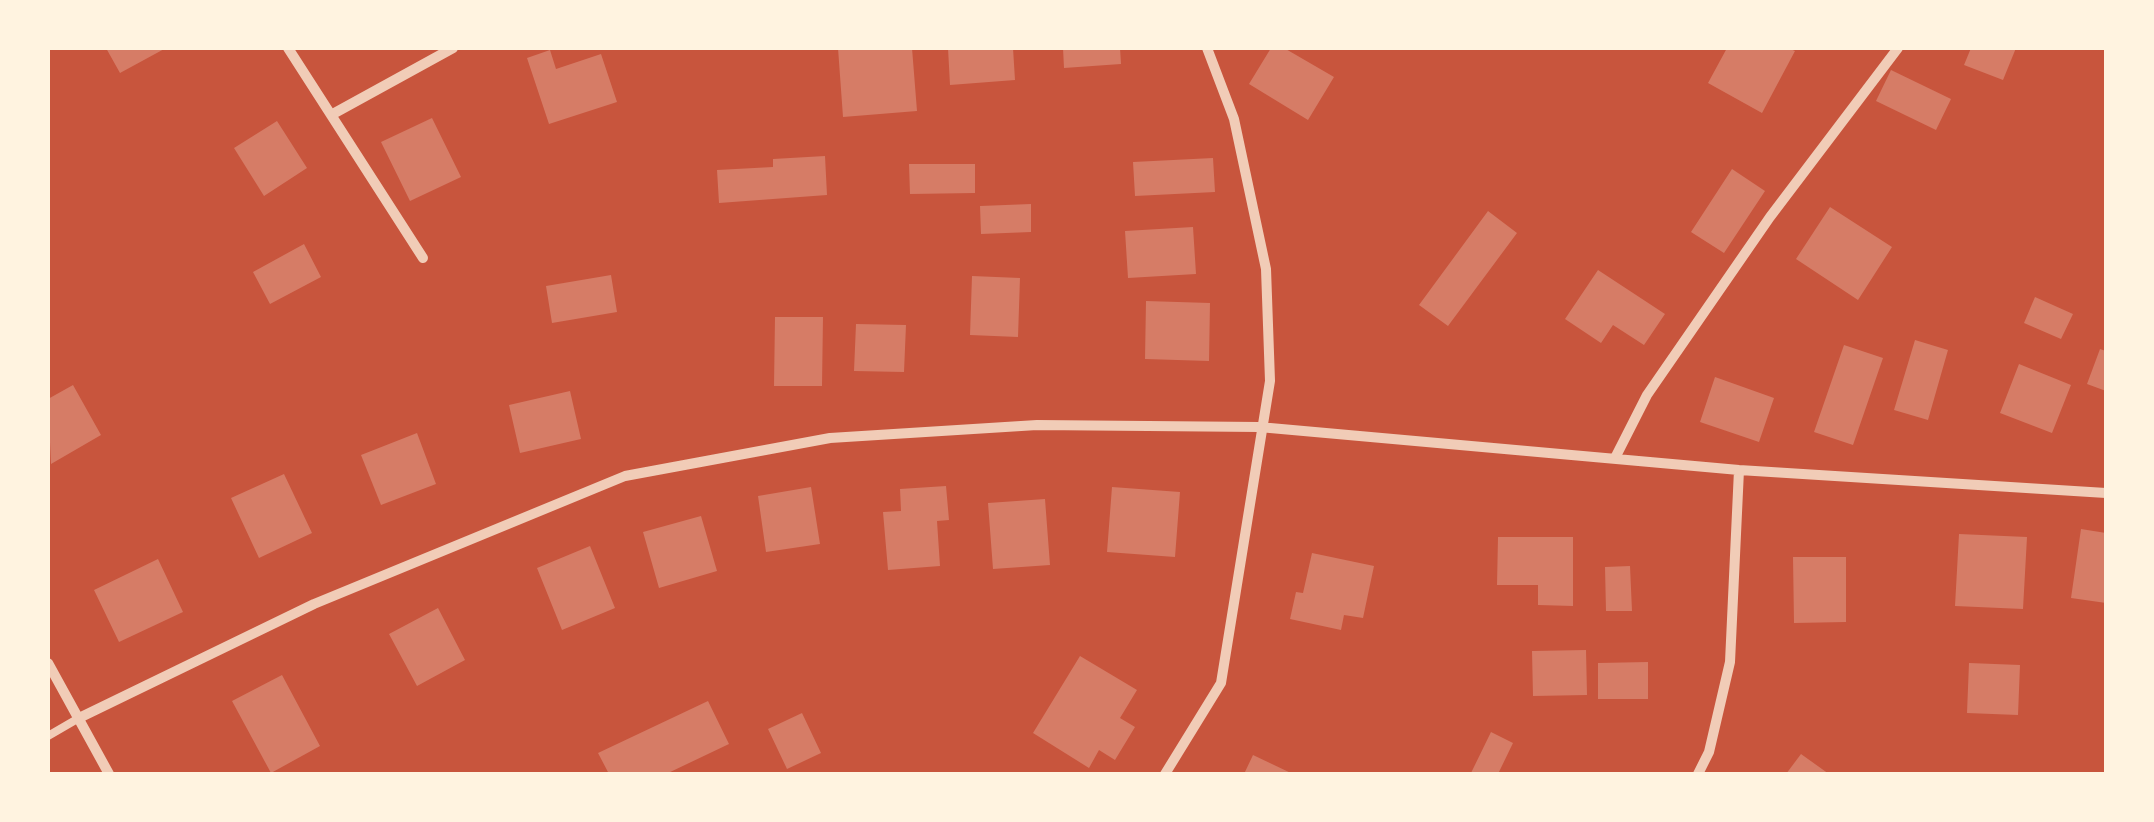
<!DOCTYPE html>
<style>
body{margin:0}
#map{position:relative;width:2154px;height:822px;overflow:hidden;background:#c8553d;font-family:"Alegreya Sans",sans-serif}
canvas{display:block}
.frame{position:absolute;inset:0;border:50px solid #fff3e0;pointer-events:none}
</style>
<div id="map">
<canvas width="2154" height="822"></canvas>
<div class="frame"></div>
</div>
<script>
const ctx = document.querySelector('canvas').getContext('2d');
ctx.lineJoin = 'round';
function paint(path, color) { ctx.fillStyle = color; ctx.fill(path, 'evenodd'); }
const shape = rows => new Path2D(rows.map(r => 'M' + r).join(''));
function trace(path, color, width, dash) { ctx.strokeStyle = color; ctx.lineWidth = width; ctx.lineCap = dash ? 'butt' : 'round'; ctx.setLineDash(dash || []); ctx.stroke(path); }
paint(shape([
 [106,48,166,48,120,73],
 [838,48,912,48,917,111,843,117],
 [948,48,1013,48,1015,80,950,85],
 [1063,48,1120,48,1121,64,1064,68],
 [1271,48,1284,48,1334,77,1308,120,1249,84],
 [1727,48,1788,48,1795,51,1762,113,1708,83],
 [1971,48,2016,48,2003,80,1964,65],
 [550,50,556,69,601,54,617,102,549,124,527,58],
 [1891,70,1951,99,1936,130,1876,101],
 [432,118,461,177,410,201,381,142],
 [277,121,307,168,264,196,234,148],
 [825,156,827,195,719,203,717,170,773,167,773,159],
 [1213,158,1215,192,1135,196,1133,162],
 [909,164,975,164,975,193,910,194],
 [1732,169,1765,191,1724,253,1691,232],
 [1031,204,1031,232,981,234,980,206],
 [1830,207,1892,247,1858,300,1796,259],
 [1488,211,1517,233,1448,326,1419,305],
 [1193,227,1196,274,1128,278,1125,231],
 [304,244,321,277,270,304,253,272],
 [1598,270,1665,314,1644,345,1613,325,1601,343,1565,319],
 [611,275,617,312,552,323,546,286],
 [972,276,1020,278,1018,337,970,335],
 [2035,297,2073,314,2061,339,2024,323],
 [1146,301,1210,303,1209,361,1145,359],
 [775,317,823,317,822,386,774,386],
 [856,324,906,325,904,372,854,371],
 [1915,340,1948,350,1928,420,1894,410],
 [1844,345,1883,358,1853,445,1814,432],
 [2100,349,2106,351,2106,391,2087,384],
 [2019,364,2071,385,2052,433,2000,413],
 [1715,377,1774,398,1759,442,1700,422],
 [73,385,101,435,51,464,48,399],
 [570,391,581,439,520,453,509,405],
 [417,433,436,484,381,505,361,455],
 [284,474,312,533,259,558,231,498],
 [946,486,949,520,937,521,940,566,888,570,883,512,901,511,900,489],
 [811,487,820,544,766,552,758,496],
 [1112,487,1180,492,1175,557,1107,552],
 [1045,499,1050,565,993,569,988,503],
 [701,516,717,571,659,588,643,532],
 [2081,529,2106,533,2106,603,2071,598],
 [1959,534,2027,537,2023,609,1955,606],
 [1498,537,1573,537,1573,606,1538,605,1538,585,1497,585],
 [590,546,615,608,562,630,537,568],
 [1312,553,1374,566,1363,618,1344,615,1341,630,1290,619,1296,592,1303,593],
 [1793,557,1846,557,1846,622,1794,623],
 [158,559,183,612,119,642,94,590],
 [1630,566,1632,611,1606,611,1605,567],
 [438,608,465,660,417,686,389,634],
 [1586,650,1587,695,1533,696,1532,651],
 [1080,656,1137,690,1120,718,1135,727,1115,760,1099,750,1089,768,1033,733],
 [1648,662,1648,699,1598,699,1598,663],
 [1969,663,2020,665,2018,715,1967,713],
 [282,675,320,746,271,773,232,701],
 [708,701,729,744,666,774,609,774,598,753],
 [802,713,821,753,787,769,768,729],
 [1491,732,1513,743,1498,774,1475,774,1471,773],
 [1801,754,1829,774,1786,774],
 [1253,755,1293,774,1244,774]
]), '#d67c66');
trace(shape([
 [48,736,79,718]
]), '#f1ccb7', 8);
trace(shape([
 [288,48,423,258],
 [331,115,453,48],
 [1615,458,1647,395,1770,217,1898,48],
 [48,663,109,774],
 [79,718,314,604,625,476,830,438,1037,425,1259,427,1739,470,2106,493],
 [1165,774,1221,683,1270,381,1266,269,1234,119,1207,48],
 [1698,774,1709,752,1730,662,1739,470]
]), '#f1ccb7', 10);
</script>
